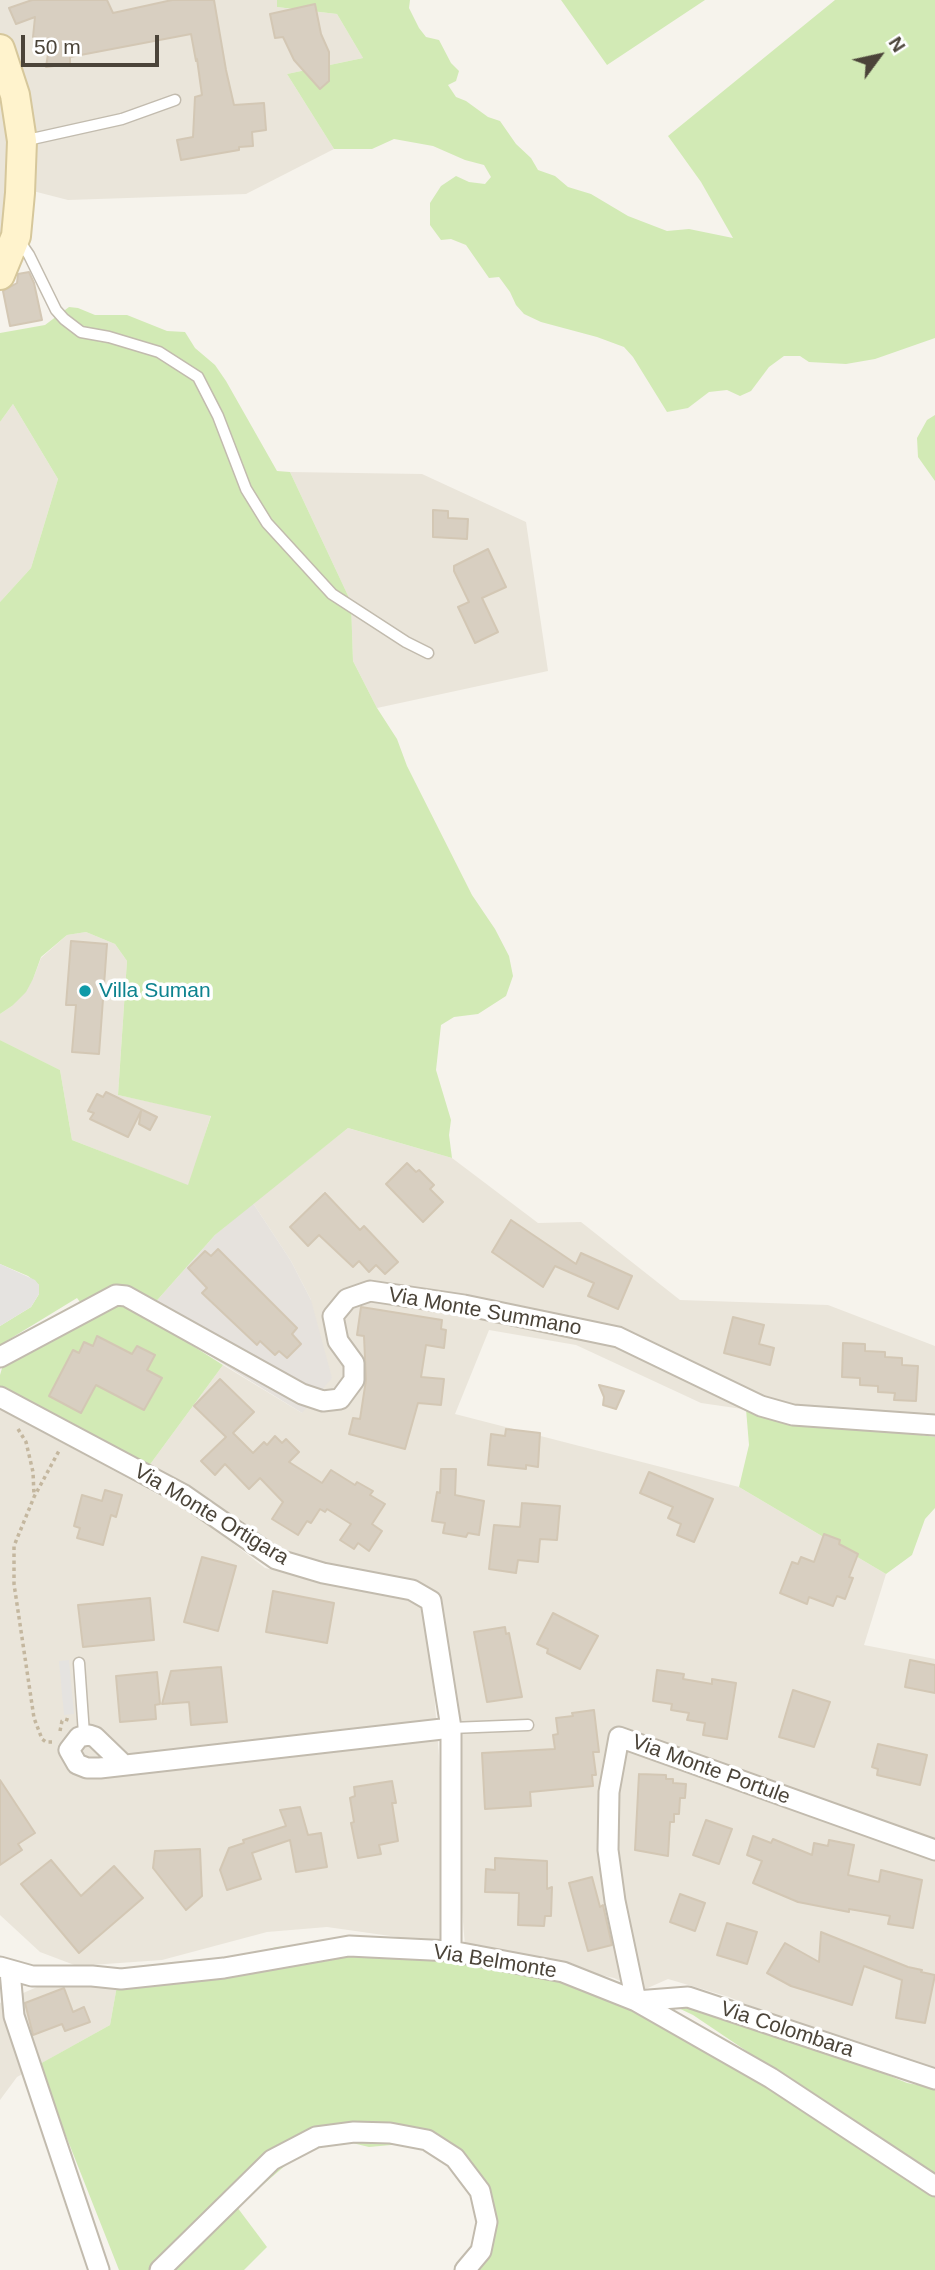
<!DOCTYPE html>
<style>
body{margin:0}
#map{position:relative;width:935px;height:2270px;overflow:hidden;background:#f6f3ec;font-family:Helvetica,sans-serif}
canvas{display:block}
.north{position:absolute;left:844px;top:21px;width:70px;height:70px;-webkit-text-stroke:5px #fff;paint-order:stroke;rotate:57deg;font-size:19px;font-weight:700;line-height:28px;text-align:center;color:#4b4439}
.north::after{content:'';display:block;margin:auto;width:24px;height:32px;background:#4b4439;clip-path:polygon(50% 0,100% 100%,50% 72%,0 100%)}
.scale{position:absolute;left:21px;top:35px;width:138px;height:32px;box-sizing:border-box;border:4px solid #4b4439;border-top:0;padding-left:9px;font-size:21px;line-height:24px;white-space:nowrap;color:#4b4439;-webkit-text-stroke:5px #fff;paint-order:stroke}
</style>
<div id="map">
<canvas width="935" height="2270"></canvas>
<div class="north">N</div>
<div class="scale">50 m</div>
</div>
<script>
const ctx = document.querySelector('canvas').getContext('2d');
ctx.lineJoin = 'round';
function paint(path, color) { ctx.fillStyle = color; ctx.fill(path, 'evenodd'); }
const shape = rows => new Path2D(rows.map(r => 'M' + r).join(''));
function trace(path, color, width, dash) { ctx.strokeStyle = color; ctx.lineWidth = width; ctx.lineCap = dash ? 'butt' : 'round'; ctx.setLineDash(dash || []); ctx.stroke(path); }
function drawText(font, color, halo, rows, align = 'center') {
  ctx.font = font + ' Helvetica,sans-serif'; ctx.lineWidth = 7; ctx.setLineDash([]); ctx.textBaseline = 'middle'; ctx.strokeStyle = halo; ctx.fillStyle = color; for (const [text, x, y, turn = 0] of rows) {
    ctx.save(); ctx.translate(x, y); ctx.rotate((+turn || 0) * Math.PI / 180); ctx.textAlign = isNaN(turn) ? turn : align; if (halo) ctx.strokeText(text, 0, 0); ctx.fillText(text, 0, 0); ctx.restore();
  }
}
paint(shape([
 [0,0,277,0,277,7,337,14,363,58,287,74,334,149,246,194,68,200,29,190,23,89,0,34],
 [0,76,16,164,0,259],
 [13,404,58,479,31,568,0,602,0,422],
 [290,472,422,474,526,522,548,671,377,708,353,661,351,602],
 [86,932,115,944,127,961,118,1095,211,1115,189,1186,72,1140,60,1070,0,1040,0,1014,12,1006,33,979,41,958,67,935],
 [348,1128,452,1158,538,1223,581,1222,680,1300,828,1305,935,1346,935,1437,701,1403,576,1345,489,1330,455,1414,739,1487,886,1574,864,1645,935,1659,935,2077,910,2073,729,1997,668,1979,641,1991,614,1978,465,1946,436,1596,270,1558,143,1474,223,1365,302,1413,311,1300,291,1261,253,1203],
 [0,1409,199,1517,265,1568,427,1604,454,1945,327,1927,267,1932,162,1960,77,1966,40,1952,0,1915],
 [118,1980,110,2025,17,2077,0,2100,0,2003,44,1984]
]), '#eae5da');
paint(shape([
 [253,1203,291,1261,311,1300,332,1378,302,1413,144,1315,215,1235]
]), '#e6e2dd');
paint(shape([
 [277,0,410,0,409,8,419,28,426,37,439,40,451,63,459,71,456,81,448,85,456,97,466,101,488,117,500,121,516,144,531,158,538,170,555,176,568,187,591,194,628,216,667,231,689,229,733,238,701,182,668,136,835,0,935,0,935,338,875,359,846,364,809,362,800,356,784,356,769,367,751,391,740,396,727,390,709,392,688,408,667,412,633,357,624,347,597,337,541,322,524,314,516,305,510,292,499,277,489,278,466,245,451,239,441,240,430,225,430,203,441,186,456,176,469,182,485,184,491,177,484,165,465,160,433,146,394,139,372,149,334,149,287,74,363,58,337,14,277,7],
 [561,0,705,0,607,65],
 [69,307,78,308,95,315,127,315,167,331,185,332,195,348,215,365,226,381,277,471,290,472,351,602,353,661,377,708,397,739,407,766,472,895,495,929,509,956,513,976,506,996,478,1014,454,1017,441,1025,436,1070,451,1120,449,1135,452,1158,348,1128,215,1235,144,1315,223,1365,143,1474,0,1396,0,1375,5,1358,89,1314,77,1298,0,1345,0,1326,31,1307,39,1294,39,1285,28,1276,0,1264,0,1040,60,1070,72,1140,188,1185,211,1116,118,1095,127,961,115,944,86,932,67,935,41,957,33,979,26,992,12,1006,0,1014,0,602,31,568,58,479,13,404,0,422,0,333,45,325],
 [935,415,935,481,918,457,917,438,927,420],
 [746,1409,935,1437,935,1508,925,1519,912,1555,886,1574,739,1487,749,1445],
 [327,1943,508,1970,609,1994,685,2030,935,2197,935,2270,463,2270,484,2218,464,2175,430,2152,402,2144,369,2147,344,2141,301,2152,237,2207,267,2247,244,2270,119,2270,38,2065,110,2025,118,1980,178,1976,276,1947],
 [653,1996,725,2008,907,2083,935,2088,935,2178,693,2015]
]), '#d2eab5');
paint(shape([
 [0,1264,35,1280,39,1285,39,1294,31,1307,0,1326],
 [69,1660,74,1714,64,1715,59,1661]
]), '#e5e3e0');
const building = shape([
 [32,0,107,0,113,13,172,0,214,0,226,70,234,105,264,103,266,130,252,132,253,146,239,147,239,150,181,160,177,140,193,137,195,97,202,95,197,59,196,61,191,34,70,57,70,64,46,67,50,41,33,37,35,17,16,24,9,8,32,0],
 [315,4,321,34,329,52,329,81,320,89,294,60,283,37,275,38,270,14,315,4],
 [29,272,34,283,42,320,10,326,3,291,17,283,18,274,29,272],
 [433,510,448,511,448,518,468,519,467,539,433,537,433,510],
 [488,549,506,587,482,598,498,632,475,643,458,607,469,602,454,571,454,566,488,549],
 [71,941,107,944,99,1054,72,1052,76,1005,66,1005,71,941],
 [106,1092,157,1117,150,1130,139,1124,141,1111,128,1137,90,1119,94,1113,88,1111,97,1094,103,1097,106,1092],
 [407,1163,416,1172,419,1170,434,1185,430,1189,443,1202,423,1222,386,1184,407,1163],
 [325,1193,360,1230,364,1226,398,1262,385,1274,376,1265,369,1272,359,1261,353,1267,319,1235,308,1246,290,1227,325,1193],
 [511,1220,576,1264,581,1253,632,1276,618,1309,588,1296,594,1283,555,1266,543,1287,492,1252,511,1220],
 [218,1249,297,1328,292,1334,301,1344,287,1358,279,1351,275,1355,260,1341,257,1345,202,1293,207,1288,188,1268,205,1251,211,1256,218,1249],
 [361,1307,442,1320,441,1329,446,1330,444,1348,426,1345,421,1377,444,1379,441,1405,418,1403,405,1449,349,1434,353,1418,360,1419,366,1380,364,1336,357,1335,361,1307],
 [733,1317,764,1325,759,1344,774,1348,770,1365,724,1353,733,1317],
 [97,1336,132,1354,137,1346,155,1355,147,1370,162,1378,144,1410,96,1385,81,1413,49,1396,73,1350,79,1353,84,1342,93,1346,97,1336],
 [843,1343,865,1344,865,1351,885,1352,885,1357,902,1358,902,1365,918,1366,916,1401,894,1400,895,1393,878,1392,878,1386,860,1385,860,1378,842,1377,843,1343],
 [220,1379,254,1412,233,1433,253,1453,264,1442,267,1445,275,1436,282,1443,286,1439,299,1452,289,1462,322,1483,331,1470,355,1485,357,1482,373,1491,370,1495,385,1504,372,1524,382,1531,369,1551,358,1543,354,1549,340,1540,351,1524,327,1509,325,1512,320,1509,311,1523,307,1521,298,1535,272,1519,283,1502,260,1478,249,1489,225,1464,215,1475,201,1461,226,1437,194,1406,220,1379],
 [599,1385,624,1391,616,1409,603,1405,604,1397,599,1385],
 [506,1429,540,1433,538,1467,526,1465,526,1469,488,1465,491,1434,505,1436,506,1429],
 [441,1469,456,1469,455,1495,484,1501,479,1535,468,1533,466,1537,443,1533,445,1523,432,1521,437,1492,440,1493,441,1469],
 [649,1472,713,1499,694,1542,677,1535,681,1524,668,1518,673,1507,640,1493,649,1472],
 [105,1490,122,1495,116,1517,111,1515,103,1545,77,1538,80,1528,74,1526,82,1495,102,1501,105,1490],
 [522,1503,560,1506,557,1540,540,1539,538,1562,518,1560,516,1573,489,1569,494,1525,520,1527,522,1503],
 [824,1534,840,1540,839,1544,858,1554,849,1577,853,1578,845,1599,837,1596,833,1606,809,1597,807,1604,780,1593,792,1562,798,1564,801,1557,814,1562,824,1534],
 [202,1557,236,1566,218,1631,184,1622,202,1557],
 [273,1591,334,1603,327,1643,266,1632,273,1591],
 [150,1598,154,1640,83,1647,78,1605,150,1598],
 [553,1613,598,1636,580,1669,547,1653,548,1649,537,1644,553,1613],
 [505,1627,506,1634,509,1633,522,1697,487,1702,474,1632,505,1627],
 [910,1660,935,1665,935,1693,905,1687,910,1660],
 [221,1667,227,1722,191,1725,189,1702,162,1704,171,1671,221,1667],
 [657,1670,684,1674,683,1679,712,1684,712,1679,736,1683,727,1739,703,1735,705,1723,687,1720,689,1713,671,1710,672,1704,653,1701,657,1670],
 [157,1672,160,1704,155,1705,156,1719,120,1722,116,1676,157,1672],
 [793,1690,830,1702,814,1747,779,1737,793,1690],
 [594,1710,599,1752,593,1752,596,1775,592,1775,593,1786,530,1792,531,1806,485,1809,482,1753,555,1749,553,1735,558,1734,556,1718,573,1716,572,1713,594,1710],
 [878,1744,927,1755,920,1785,877,1775,878,1769,872,1767,878,1744],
 [639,1774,666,1775,666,1779,673,1779,673,1783,686,1784,685,1798,680,1798,679,1814,674,1814,674,1822,670,1822,668,1856,635,1850,639,1774],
 [0,1780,35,1833,18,1844,22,1850,0,1865,0,1780],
 [392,1781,396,1803,392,1803,398,1841,379,1845,381,1854,358,1858,351,1823,354,1822,350,1798,355,1796,354,1787,392,1781],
 [300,1807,308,1835,321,1833,327,1867,296,1872,290,1840,252,1853,261,1879,227,1890,220,1870,229,1848,244,1843,243,1840,286,1826,280,1810,300,1807],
 [706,1820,732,1829,719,1864,693,1855,706,1820],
 [753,1836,771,1843,773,1839,812,1855,814,1843,828,1846,829,1840,854,1845,848,1875,879,1882,881,1870,922,1880,913,1928,888,1924,890,1916,849,1909,849,1912,798,1902,753,1883,762,1861,747,1855,753,1836],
 [200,1849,202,1896,186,1910,153,1868,155,1851,200,1849],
 [495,1858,547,1861,547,1889,552,1887,551,1916,545,1916,544,1926,518,1925,519,1893,485,1892,486,1869,495,1870,495,1858],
 [51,1860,81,1896,114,1866,143,1898,79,1953,21,1884,51,1860],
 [592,1877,600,1907,603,1905,612,1945,588,1951,569,1883,592,1877],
 [680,1894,705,1903,695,1931,670,1922,680,1894],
 [727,1923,757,1932,747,1964,717,1955,727,1923],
 [821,1932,908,1967,922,1970,921,1972,935,1975,925,2023,896,2018,902,1980,864,1966,852,2005,791,1986,767,1973,785,1943,819,1962,821,1932],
 [64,1988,73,2012,84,2007,90,2022,65,2031,62,2024,33,2035,25,2003,64,1988]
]);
paint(building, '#d8cfc1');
trace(building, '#d3c7b4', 2);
const lane = shape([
 [23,141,122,119,175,100],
 [18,239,29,255,56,310,64,319,81,332,109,337,159,352,198,377,218,416,246,489,267,523,332,594,406,642,428,653],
 [79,1663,84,1734],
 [451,1728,528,1725]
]);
const street = shape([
 [0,1357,116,1295,126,1296,302,1394,323,1401,340,1399,354,1380,354,1363,338,1341,333,1316,347,1299,370,1291,464,1305,618,1337,761,1406,793,1415,935,1425],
 [0,1397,184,1495,276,1559,323,1573,412,1590,431,1601,451,1728,451,1951],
 [123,1764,95,1737,89,1735,79,1737,69,1750,77,1764,87,1768,100,1768,451,1728],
 [935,1850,619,1737,609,1792,608,1850,615,1901,636,2001,688,1997,935,2079],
 [0,1967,32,1976,92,1976,121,1979,224,1968,349,1946,451,1951,563,1972,636,2001,771,2078,935,2186],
 [10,1971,14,2016,99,2270],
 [160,2270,272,2160,316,2137,354,2132,390,2133,427,2140,455,2158,480,2191,487,2222,481,2251,465,2270]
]);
const secondary = shape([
 [0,49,15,95,22,141,20,193,16,236,0,275]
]);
trace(lane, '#c2bbae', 13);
trace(street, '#c2bbae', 23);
trace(secondary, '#d6c79b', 32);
trace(shape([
 [18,1429,26,1442,33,1472,34,1495],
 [60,1731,62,1721,65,1719,71,1721],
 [52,1742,46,1742,42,1739,34,1718,14,1584,14,1546,34,1497,60,1449]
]), '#c4b79f', 3.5, [3.5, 3.5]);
trace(lane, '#fff', 10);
trace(street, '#fff', 19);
trace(secondary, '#fff3cd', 28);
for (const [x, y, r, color] of [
 [85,991,7,"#0f9aa8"]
]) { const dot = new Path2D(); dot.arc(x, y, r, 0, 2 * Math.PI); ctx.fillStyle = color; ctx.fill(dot); trace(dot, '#fff', 2.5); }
drawText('21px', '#0d838f', '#fff', [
 ["Villa Suman",99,991]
], 'left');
drawText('21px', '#4b4439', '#fff', [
 ["Via Monte Summano",485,1312,10],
 ["Via Monte Ortigara",211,1515,31],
 ["Via Monte Portule",711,1770,20],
 ["Via Belmonte",495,1962,9],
 ["Via Colombara",787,2030,18]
]);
</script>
